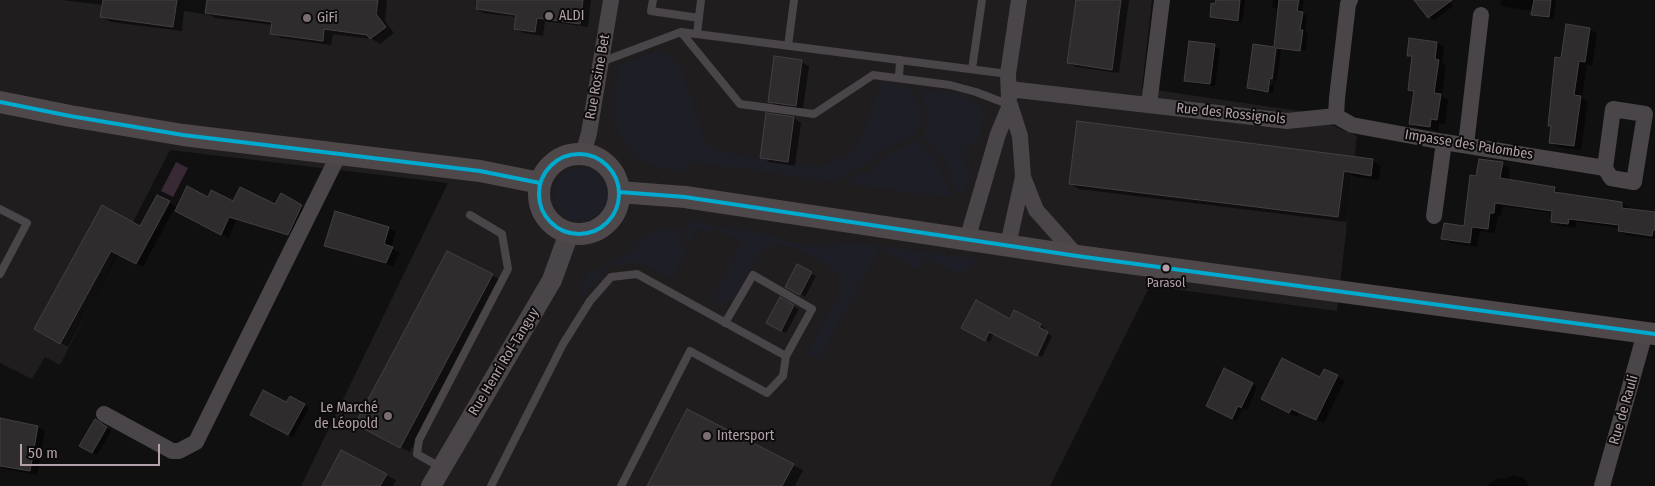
<!DOCTYPE html>
<meta charset="utf-8">
<style>
body{margin:0}
#map{position:relative;width:1655px;height:486px;overflow:hidden;background:#111010;font-family:"Fira Sans Condensed",sans-serif}
canvas{display:block}
.scale{position:absolute;left:20px;top:444px;width:140px;height:22px;box-sizing:border-box;border:2px solid #b3a0aa;border-top:0;padding-left:6px;font-size:15px;line-height:18px;white-space:nowrap;color:#b3a0aa;-webkit-text-stroke:4px #0c0b0b;paint-order:stroke}
</style>
<div id="map">
<canvas width="1655" height="486"></canvas>
<div class="scale">50 m</div>
</div>
<script>
const ctx = document.querySelector('canvas').getContext('2d');
ctx.lineJoin = 'round';
function paint(path, color) { ctx.fillStyle = color; ctx.fill(path, 'evenodd'); }
const shape = rows => new Path2D(rows.map(r => 'M' + r).join(''));
function trace(path, color, width, dash) { ctx.strokeStyle = color; ctx.lineWidth = width; ctx.lineCap = dash ? 'butt' : 'round'; ctx.setLineDash(dash || []); ctx.stroke(path); }
function drawText(font, color, halo, rows, align = 'center') {
  ctx.font = font + ' "Fira Sans Condensed",sans-serif'; ctx.lineWidth = 4; ctx.setLineDash([]); ctx.textBaseline = 'middle'; ctx.strokeStyle = halo; ctx.fillStyle = color; for (const [text, x, y, turn = 0] of rows) {
    ctx.save(); ctx.translate(x, y); ctx.rotate((+turn || 0) * Math.PI / 180); ctx.textAlign = isNaN(turn) ? turn : align; if (halo) ctx.strokeText(text, 0, 0); ctx.fillText(text, 0, 0); ctx.restore();
  }
}
paint(shape([
 [0,0,1152,0,1142,88,1299,111,1357,136,1337,311,1150,286,1050,486,301,486,448,183,170,150,60,365,45,357,32,379,0,363]
]), '#1f1d1d');
paint(shape([
 [657,51,665,51,673,59,682,72,705,141,717,149,737,155,817,167,848,156,858,146,882,81,889,81,895,85,912,88,914,97,923,117,919,129,912,137,882,150,869,163,851,172,837,182,694,162,680,172,652,166,636,157,621,136,613,116,619,65],
 [919,89,964,95,978,104,984,111,977,143,966,147,962,159,970,171,966,187,961,195,952,181,943,157,925,138,925,131,928,116],
 [918,141,937,159,945,182,954,198,847,184,853,177,870,171,886,156,898,148],
 '554 194a27 27 0 1 1 54 0a27 27 0 1 1-54 0Z',
 [688,221,766,234,787,241,805,245,822,247,851,242,979,259,960,276,925,258,918,270,879,249,819,359,807,353,841,292,841,275,814,258,794,248,778,245,762,250,755,260,735,298,727,304,720,303,713,299,742,242,714,229,711,234,697,228,690,244,685,237],
 [662,229,680,230,679,237,686,250,672,279,638,263,623,263,608,267,582,295,581,285,586,277,592,271,612,262,631,250,643,237]
]), '#1e1e26');
paint(shape([
 [176,162,188,168,173,197,161,191]
]), '#382935');
paint(shape([
 [62,0,387,0,385,21,394,33,380,44,372,39,333,34,331,45,281,38,272,33,273,25,215,18,210,15,184,11,182,31,111,22,102,17,103,5],
 [476,0,591,0,588,27,545,21,543,36,523,33,516,28,517,17,483,13,475,8],
 [1077,0,1129,0,1119,73,1076,67,1069,63],
 [1217,0,1245,0,1242,23,1216,19,1211,16],
 [1273,0,1304,0,1302,13,1307,16,1305,32,1308,34,1306,50,1278,47,1278,49,1305,53,1281,50,1277,80,1275,80,1273,93,1253,91,1249,88,1275,48,1279,10,1272,7],
 [1275,48,1278,48,1273,85,1270,85],
 [1416,0,1450,0,1449,1,1453,6,1434,20,1429,17],
 [1501,0,1556,0,1554,19,1538,17,1533,15,1533,11,1505,7,1500,4],
 [1589,29,1597,33,1592,66,1587,64,1582,98,1588,102,1581,150,1558,147,1551,142,1553,127,1549,125,1562,60],
 [1191,42,1215,46,1220,49,1215,86,1191,83,1186,80],
 [1437,43,1444,47,1442,63,1446,65,1442,96,1448,100,1445,124,1439,123,1438,131,1418,128,1410,123,1415,92,1409,89,1413,58,1408,55],
 [801,62,809,66,803,109,777,106,769,101],
 [794,118,801,123,795,166,769,162,762,157],
 [1373,161,1381,166,1379,180,1352,176,1347,222,1079,189,1070,184],
 [1502,164,1510,168,1508,180,1555,189,1562,193,1562,195,1622,203,1629,207,1629,210,1655,214,1655,239,1626,235,1619,231,1619,228,1576,222,1576,228,1559,226,1552,221,1553,213,1503,206,1501,216,1498,216,1495,233,1480,231,1477,247,1450,243,1443,239,1465,227,1477,178],
 [281,195,309,210,295,238,236,220,229,238,174,209,143,267,118,254,68,347,36,329,102,207,140,228,169,202,178,208,208,199,275,206],
 [336,212,389,228,396,232,391,248,400,253,393,266,333,249,326,245],
 [797,266,816,276,805,297,787,286],
 [492,275,502,281,410,452,366,429],
 [780,299,799,309,786,333,767,323],
 [1010,320,1037,333,1041,326,1045,328,1043,331,1052,336,1042,357,994,333,990,342,963,328],
 [1325,370,1345,381,1324,423,1299,412,1297,417,1270,403,1321,379],
 [1253,384,1257,387,1247,410,1243,408,1237,421,1212,409],
 [290,398,309,408,293,437,252,415,286,404],
 [0,420,38,427,45,431,37,475,0,468],
 [100,423,111,431,97,455,81,445],
 [793,465,803,470,795,486,648,486],
 [386,475,396,480,393,486,323,486],
 [1514,475,1524,478,1528,484,1527,486,1486,486,1498,478,1505,479]
]), '#0007');
const building = shape([
 [103,0,177,0,173,27,100,17,103,0],
 [207,0,378,0,376,14,386,27,370,39,367,35,324,29,323,41,270,34,272,22,205,13,207,0],
 [477,0,583,0,580,24,537,18,535,32,514,29,516,15,476,9,477,0],
 [1076,0,1121,0,1112,70,1067,63,1076,0],
 [1216,0,1240,0,1238,21,1210,17,1211,3,1215,4,1216,0],
 [1279,0,1299,0,1297,11,1303,12,1300,30,1303,30,1300,51,1276,48,1272,79,1270,78,1268,92,1247,88,1253,44,1274,47,1279,0],
 [1414,0,1452,0,1428,18,1414,0],
 [1534,0,1551,0,1549,17,1531,15,1534,0],
 [1566,24,1590,28,1585,62,1579,61,1574,95,1581,96,1574,146,1549,143,1551,126,1548,126,1555,57,1561,58,1566,24],
 [1409,38,1437,42,1435,59,1439,60,1434,93,1441,94,1437,120,1431,119,1430,127,1409,124,1414,91,1408,90,1412,56,1407,56,1409,38],
 [1189,41,1215,44,1210,84,1184,81,1189,41],
 [774,56,802,60,796,106,768,102,774,56],
 [766,113,794,117,788,162,760,158,766,113],
 [1077,121,1373,159,1371,176,1344,171,1338,217,1069,184,1077,121],
 [1479,159,1503,162,1500,178,1555,187,1554,192,1622,202,1622,208,1655,212,1655,230,1653,230,1652,236,1618,231,1619,225,1569,219,1568,224,1551,222,1552,211,1495,203,1494,213,1490,213,1488,229,1472,227,1470,243,1441,239,1444,223,1464,226,1470,175,1476,176,1479,159],
 [187,186,208,197,211,190,233,201,240,187,275,204,281,193,302,205,288,235,229,217,221,235,175,211,187,186],
 [157,195,170,201,136,264,111,251,60,344,34,329,102,205,140,226,157,195],
 [335,211,389,227,384,244,393,247,386,263,324,246,335,211],
 [447,251,493,274,400,448,355,424,447,251],
 [797,264,812,272,800,295,785,287,797,264],
 [780,297,794,305,781,331,766,323,780,297],
 [976,300,1010,319,1014,310,1041,324,1039,327,1048,332,1037,356,989,332,985,341,961,328,976,300],
 [1282,358,1320,377,1324,369,1338,375,1316,420,1291,409,1289,413,1261,399,1282,358],
 [1224,368,1253,383,1241,408,1238,406,1232,419,1206,406,1224,368],
 [263,390,286,402,290,396,305,404,288,435,250,415,263,390],
 [687,409,794,464,782,486,647,486,687,409],
 [0,418,38,426,30,471,0,466,0,418],
 [95,419,107,427,92,453,79,446,95,419],
 [341,450,387,474,380,486,322,486,341,450]
]);
paint(building, '#2f2c2d');
trace(building, '#453f42', 1);
trace(shape([
 [653,0,651,11,699,18],
 [681,32,740,104,814,114,873,75,950,85,976,92,1010,105],
 [697,34,701,0],
 [788,46,794,0],
 [601,62,681,32,1008,74],
 [972,69,982,0],
 [899,78,900,60],
 [0,209,27,223,0,274],
 [440,467,417,454,419,440,508,269,502,234,470,215],
 [491,486,563,344,590,301,611,277,637,274,786,356],
 [621,486,690,351,767,393,783,376,786,356,812,309,753,275,725,323]
]), '#4a4548', 8);
trace(shape([
 [1009,89,1287,121,1336,116,1337,98,1348,4,1350,0],
 [1009,99,1008,74,1019,0],
 [1149,105,1162,0],
 [1336,116,1352,125,1444,142,1605,168,1613,109,1645,114,1634,182,1611,178,1605,168],
 [1466,145,1481,15],
 [583,154,589,133,611,0],
 [1023,177,1036,210,1077,256],
 [1434,216,1444,142],
 [967,240,998,134,1010,105,1020,136,1023,177,1008,245],
 [104,414,172,451,179,451,196,442,339,154],
 [1602,486,1645,333]
]), '#4a4548', 16);
trace(shape([
 [431,486,552,280,569,233]
]), '#4a4548', 20);
trace(shape([
 [0,102,70,116,183,135,480,171,540,183],
 '539 194a40 40 0 1 1 80 0a40 40 0 1 1-80 0Z',
 [619,192,685,197,1077,256,1655,334]
]), '#4e484b', 22);
trace(shape([
 [0,102,70,116,183,135,480,171,540,183],
 '539 194a40 40 0 1 1 80 0a40 40 0 1 1-80 0Z',
 [619,192,685,197,1077,256,1655,334]
]), '#00a9ce', 4);
for (const [x, y, r, color] of [
 [549,16,5,"#7a6e74"],
 [307,18,5,"#7a6e74"],
 [1166,268,4.5,"#b3a0aa"],
 [388,416,5,"#7a6e74"],
 [707,436,5,"#7a6e74"]
]) { const dot = new Path2D(); dot.arc(x, y, r, 0, 2 * Math.PI); ctx.fillStyle = color; ctx.fill(dot); trace(dot, '#0c0b0b', 2); }
drawText('13px', '#b3a0aa', '#0c0b0b', [
 ["Parasol",1166,283]
]);
drawText('14px', '#b3a0aa', '#0c0b0b', [
 ["ALDI",559,16],
 ["GiFi",317,18],
 ["Le Marché",378,408,"right"],
 ["de Léopold",378,424,"right"],
 ["Intersport",717,436]
], 'left');
drawText('14px', '#b3a0aa', '#0c0b0b', [
 ["Rue Rosine Bet",598,77,-80],
 ["Rue des Rossignols",1231,114,6],
 ["Impasse des Palombes",1469,145,9],
 ["Rue Henri Rol-Tanguy",504,362,-59],
 ["Rue de Rauli",1624,410,-74]
]);
</script>
